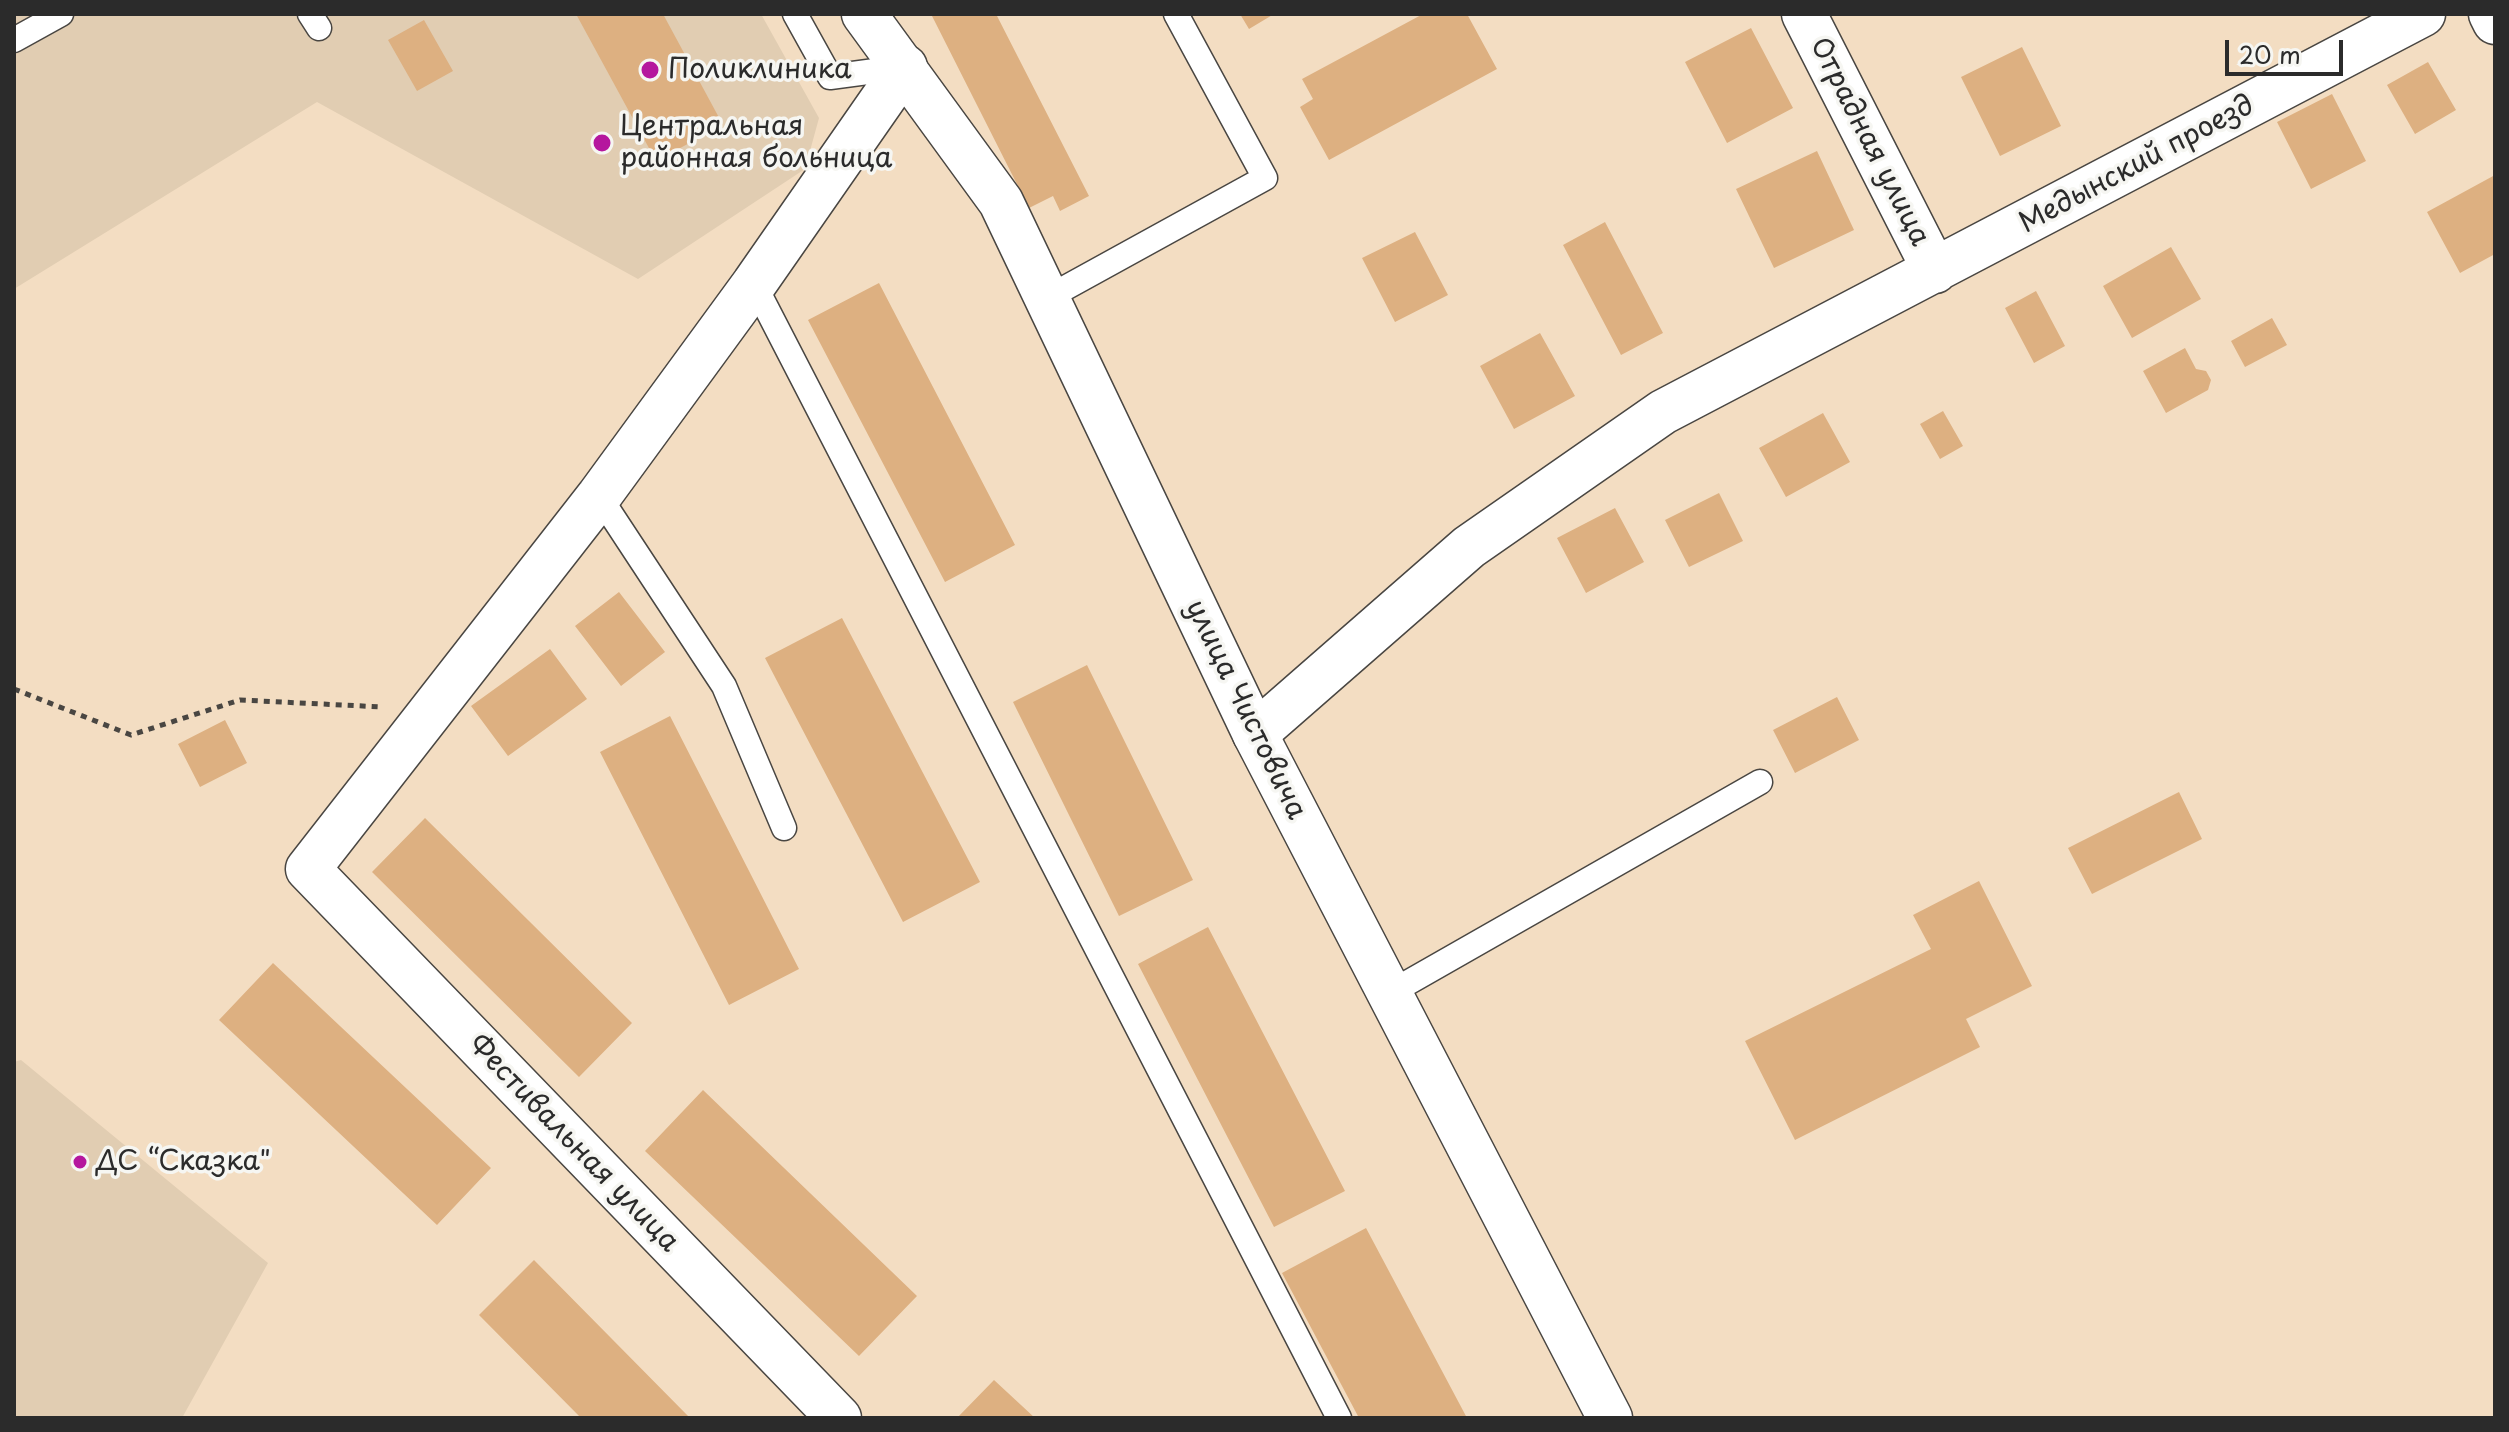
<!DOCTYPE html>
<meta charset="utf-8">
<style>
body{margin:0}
#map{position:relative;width:2509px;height:1432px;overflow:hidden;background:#f3ddc2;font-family:"Playpen Sans",sans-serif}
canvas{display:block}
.frame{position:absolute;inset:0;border:16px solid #2b2b2b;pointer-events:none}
.scale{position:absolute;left:2225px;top:40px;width:118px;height:36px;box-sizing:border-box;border:4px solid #2b2b2b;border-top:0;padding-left:10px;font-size:24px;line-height:28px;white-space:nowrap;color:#2b2b2b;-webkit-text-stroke:6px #f6f6f2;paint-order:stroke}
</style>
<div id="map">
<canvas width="2509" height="1432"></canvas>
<div class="frame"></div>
<div class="scale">20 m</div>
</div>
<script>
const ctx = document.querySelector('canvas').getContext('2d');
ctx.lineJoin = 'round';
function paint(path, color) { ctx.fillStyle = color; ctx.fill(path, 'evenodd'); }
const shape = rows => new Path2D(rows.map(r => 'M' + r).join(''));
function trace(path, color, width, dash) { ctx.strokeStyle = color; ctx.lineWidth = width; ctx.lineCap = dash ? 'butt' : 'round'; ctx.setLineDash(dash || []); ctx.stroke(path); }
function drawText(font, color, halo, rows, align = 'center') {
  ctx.font = font + ' "Playpen Sans",sans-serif'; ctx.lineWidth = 7; ctx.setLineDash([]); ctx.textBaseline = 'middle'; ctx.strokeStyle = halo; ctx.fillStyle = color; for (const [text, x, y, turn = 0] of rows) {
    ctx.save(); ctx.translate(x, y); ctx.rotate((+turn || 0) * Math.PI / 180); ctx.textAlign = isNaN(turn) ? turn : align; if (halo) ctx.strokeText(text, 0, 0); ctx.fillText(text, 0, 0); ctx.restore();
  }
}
paint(shape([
 [14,14,761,14,819,118,805,169,638,279,317,102,14,289],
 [21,1060,268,1263,182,1418,14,1418,14,1062]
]), '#e1cdb2');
paint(shape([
 [576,14,663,14,723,125,656,161],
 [931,14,996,14,1089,196,1060,211,1053,196,1029,208],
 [1240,14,1274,14,1249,29],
 [1423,14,1467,14,1497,69,1329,160,1300,107,1313,99,1302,79],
 [424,20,453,71,417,91,388,40],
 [1751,28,1793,108,1727,143,1685,62],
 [2022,47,2061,126,2000,156,1961,77],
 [2428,62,2456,110,2415,134,2387,85],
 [2332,94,2366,161,2311,189,2277,122],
 [1817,151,1854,230,1774,268,1736,189],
 [2495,175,2495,254,2460,273,2427,212],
 [1605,222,1663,333,1621,355,1563,245],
 [1415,232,1448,295,1395,322,1362,258],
 [2171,247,2201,299,2132,338,2103,286],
 [879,283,1015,545,945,582,808,320],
 [2036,291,2065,346,2034,363,2005,308],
 [2272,318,2287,345,2245,367,2231,341],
 [1540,333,1575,396,1514,429,1480,366],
 [2185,348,2196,369,2206,371,2211,380,2208,390,2166,413,2143,371],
 [1943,411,1963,446,1940,459,1920,424],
 [1823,413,1850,462,1786,497,1759,448],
 [1719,493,1743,541,1689,567,1665,520],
 [1615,508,1644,562,1586,593,1557,538],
 [619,592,665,652,621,686,575,626],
 [842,618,980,882,903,922,765,658],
 [550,649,587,699,508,756,471,706],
 [1087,665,1193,880,1119,916,1013,702],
 [1837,697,1859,740,1795,773,1773,730],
 [670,716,799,969,729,1005,600,752],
 [225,720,247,763,200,787,178,744],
 [2179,792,2202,839,2092,894,2068,848],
 [425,818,632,1023,579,1077,372,872],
 [1979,881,2032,986,1966,1019,1980,1047,1795,1140,1745,1041,1931,949,1913,915],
 [1208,927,1345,1191,1274,1227,1138,964],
 [273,963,491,1168,437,1225,219,1020],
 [703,1090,917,1296,859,1356,645,1151],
 [1366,1228,1467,1418,1359,1418,1282,1273],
 [534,1260,690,1418,581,1418,479,1315],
 [994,1380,1035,1418,957,1418]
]), '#ddb081');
const service = shape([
 [310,14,319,28],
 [795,14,830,77,905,67],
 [14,40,61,14],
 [754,284,1339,1418],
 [1056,293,1265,178,1176,14],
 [599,496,724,686,784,828],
 [1388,994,1760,782]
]);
const minor = shape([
 [1804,14,1935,271],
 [2491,14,2495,22],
 [1255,734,1469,547,1663,412,2423,14],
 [839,1418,308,869,599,496,754,284,905,67]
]);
const tertiary = shape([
 [864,14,1001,202,1255,734,1610,1418]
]);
trace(service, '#494642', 27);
trace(minor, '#494642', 47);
trace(tertiary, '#494642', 47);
trace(shape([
 [14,689,131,735,240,700,383,707]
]), '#494642', 5, [6, 6]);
trace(service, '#fff', 24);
trace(minor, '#fff', 44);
trace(tertiary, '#fff', 44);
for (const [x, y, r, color] of [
 [650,70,10,"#b5179e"],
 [602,143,10,"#b5179e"],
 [80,1162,8,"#b5179e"]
]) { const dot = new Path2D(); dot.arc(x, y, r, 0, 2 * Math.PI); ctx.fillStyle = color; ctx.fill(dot); trace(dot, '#f6f6f2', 3); }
drawText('28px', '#2b2b2b', '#f6f6f2', [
 ["Поликлиника",668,70],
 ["Центральная",620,127],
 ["районная больница",620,159],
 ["ДС “Сказка\"",96,1162]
], 'left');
drawText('28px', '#2b2b2b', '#f6f6f2', [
 ["Отрадная улица",1869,142,63],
 ["Медынский проезд",2137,165,-28],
 ["улица Чистовича",1245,710,64],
 ["Фестивальная улица",573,1144,46]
]);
</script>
